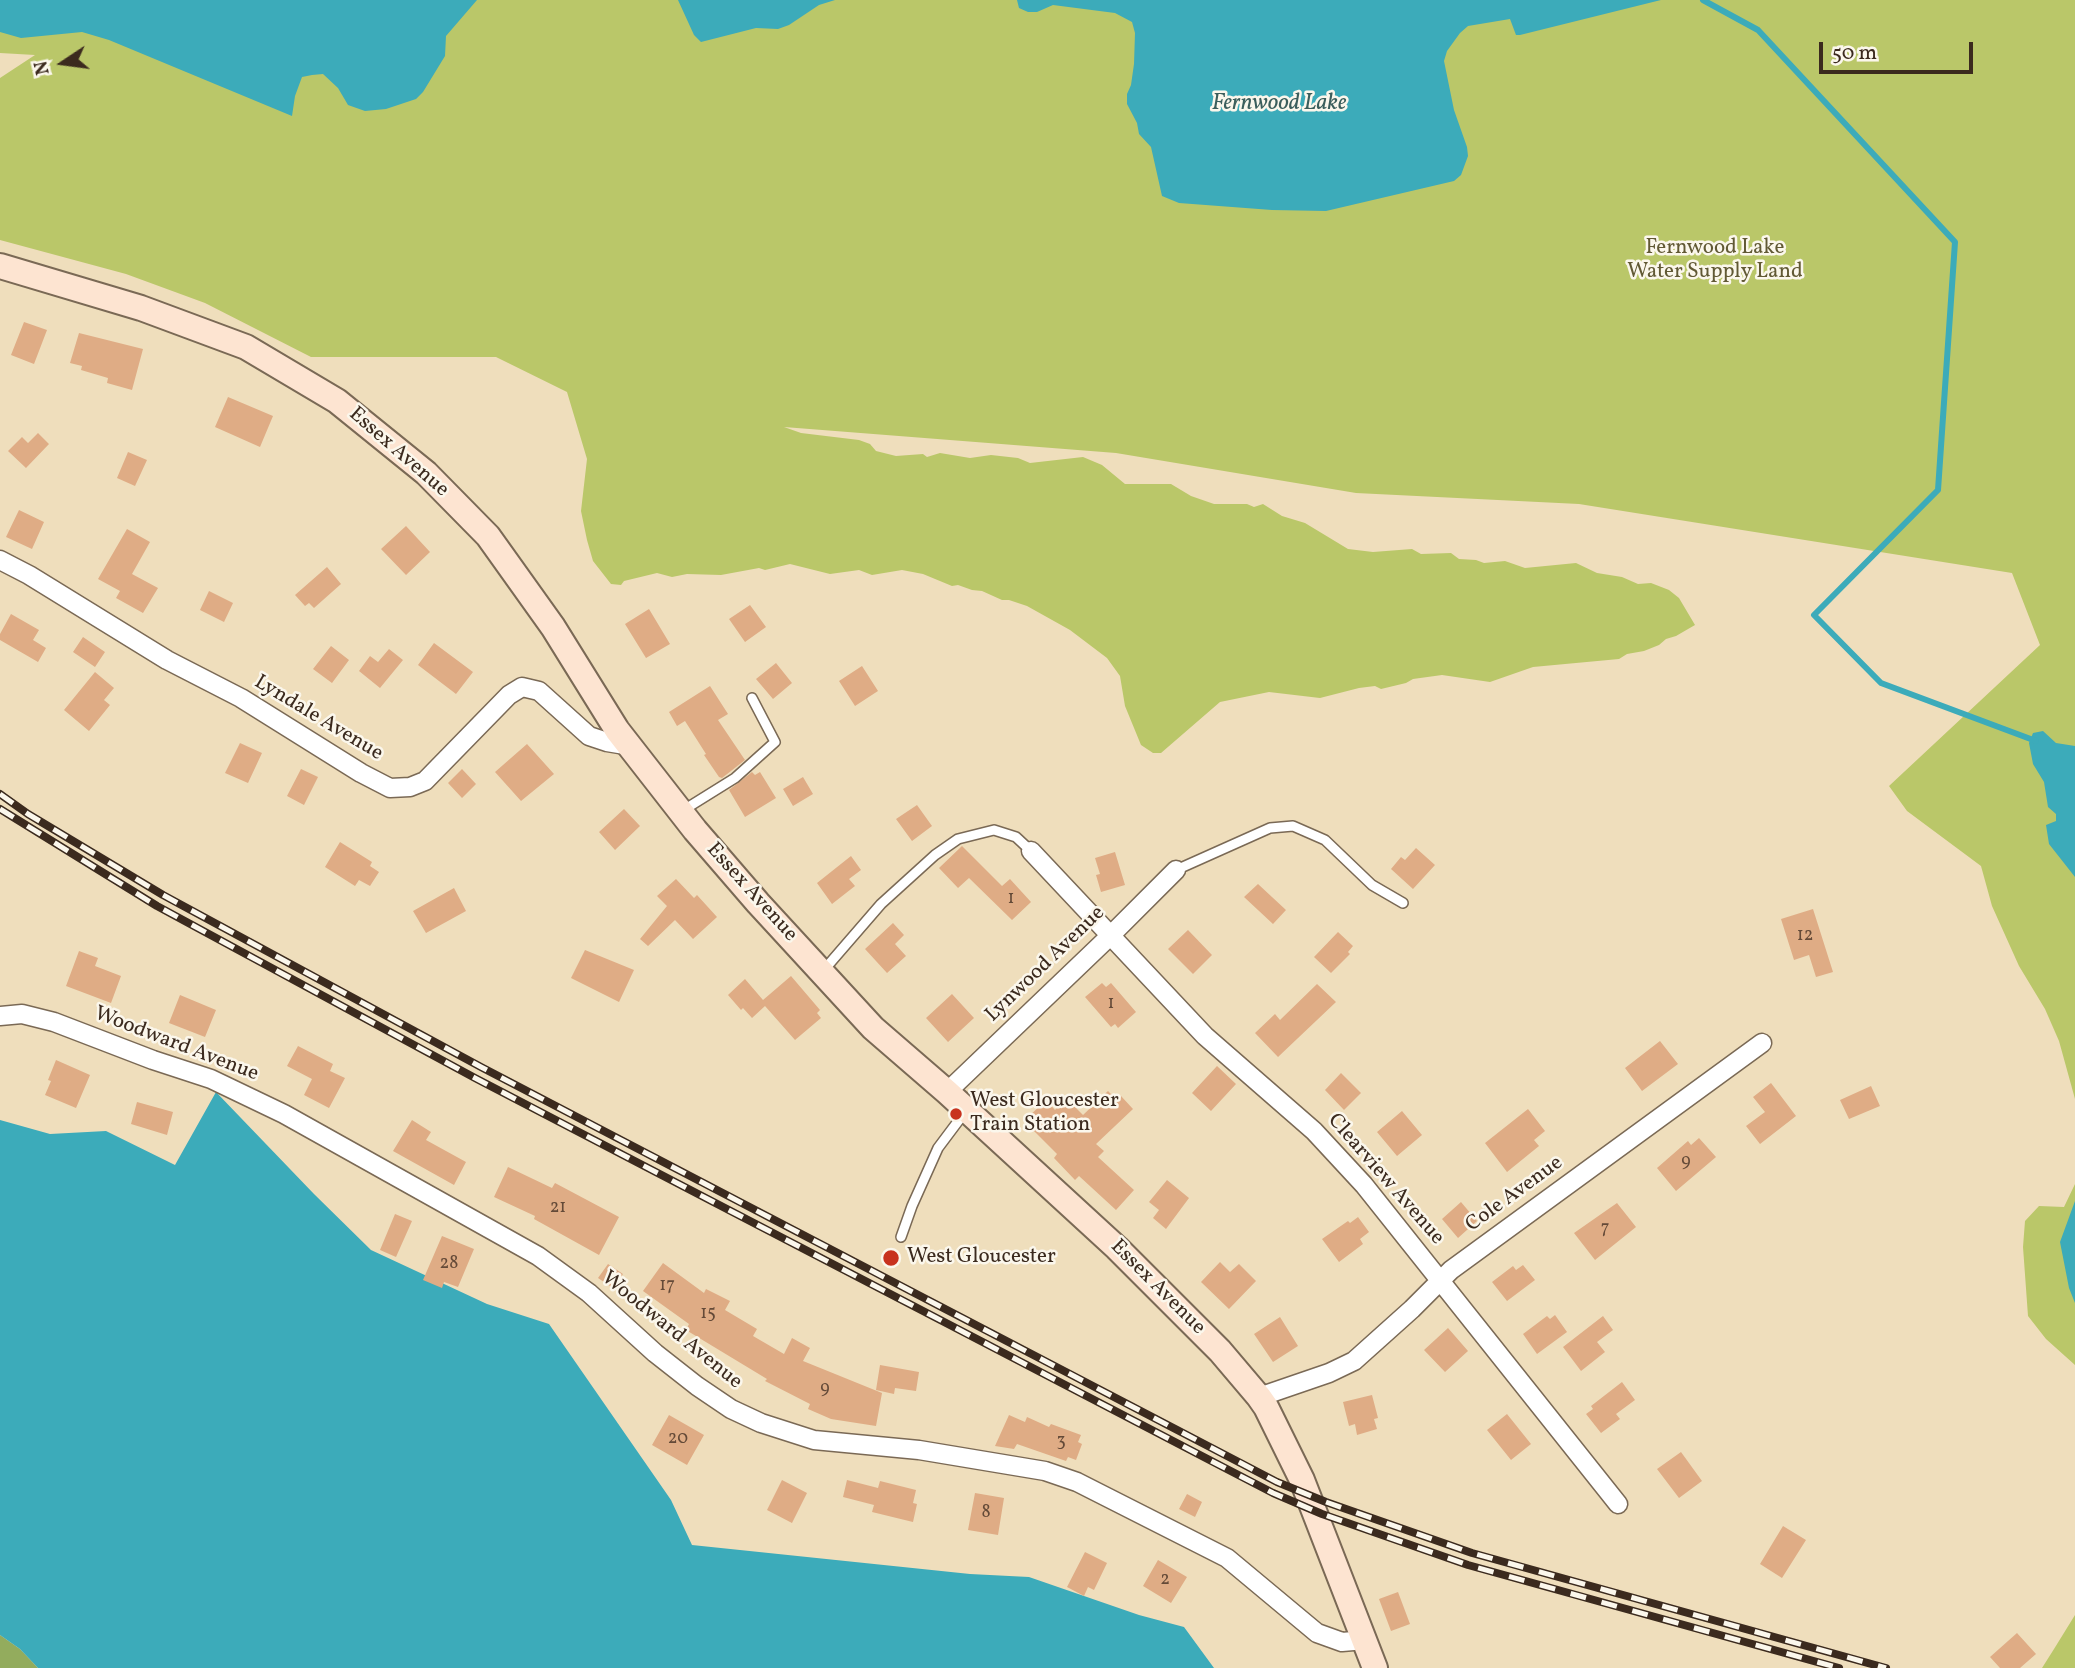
<!DOCTYPE html>
<style>
body{margin:0}
#map{position:relative;width:2075px;height:1668px;overflow:hidden;background:#efdebc;font-family:Vollkorn,serif}
canvas{display:block}
.north{position:absolute;left:28px;top:28px;width:70px;height:70px;-webkit-text-stroke:5px #fbf7ec;paint-order:stroke;rotate:257deg;font-size:19px;font-weight:700;line-height:28px;text-align:center;color:#3b2a1e}
.north::after{content:'';display:block;margin:auto;width:24px;height:32px;background:#3b2a1e;clip-path:polygon(50% 0,100% 100%,50% 72%,0 100%)}
.scale{position:absolute;left:1819px;top:42px;width:154px;height:32px;box-sizing:border-box;border:4px solid #3b2a1e;border-top:0;padding-left:9px;font-size:21px;line-height:24px;white-space:nowrap;color:#3b2a1e;-webkit-text-stroke:5px #fbf7ec;paint-order:stroke}
</style>
<div id="map">
<canvas width="2075" height="1668"></canvas>
<div class="north">N</div>
<div class="scale">50 m</div>
</div>
<script>
const ctx = document.querySelector('canvas').getContext('2d');
ctx.lineJoin = 'round';
function paint(path, color) { ctx.fillStyle = color; ctx.fill(path, 'evenodd'); }
const shape = rows => new Path2D(rows.map(r => 'M' + r).join(''));
function trace(path, color, width, dash) { ctx.strokeStyle = color; ctx.lineWidth = width; ctx.lineCap = dash ? 'butt' : 'round'; ctx.setLineDash(dash || []); ctx.stroke(path); }
function drawText(font, color, halo, rows, align = 'center') {
  ctx.font = font + ' Vollkorn,serif'; ctx.lineWidth = 5; ctx.setLineDash([]); ctx.textBaseline = 'middle'; ctx.strokeStyle = halo; ctx.fillStyle = color; for (const [text, x, y, turn = 0] of rows) {
    ctx.save(); ctx.translate(x, y); ctx.rotate((+turn || 0) * Math.PI / 180); ctx.textAlign = isNaN(turn) ? turn : align; if (halo) ctx.strokeText(text, 0, 0); ctx.fillText(text, 0, 0); ctx.restore();
  }
}
paint(shape([
 [0,0,2075,0,2075,1099,2059,1041,2045,1009,2019,966,1992,906,1981,866,1907,811,1889,786,2040,645,2012,573,1579,504,1356,493,1116,453,784,427,801,433,859,440,870,444,876,451,896,456,923,454,927,457,940,453,970,458,991,455,1018,458,1030,463,1083,457,1102,465,1125,484,1171,484,1191,496,1214,504,1247,504,1254,507,1263,504,1282,516,1305,523,1348,549,1373,552,1412,549,1421,554,1451,553,1459,559,1476,560,1484,563,1505,561,1525,568,1576,563,1597,573,1622,577,1638,584,1651,583,1669,590,1679,598,1695,625,1676,636,1666,639,1659,645,1644,651,1627,654,1619,659,1533,667,1490,682,1442,675,1413,679,1406,683,1381,689,1375,686,1359,688,1320,698,1269,692,1220,702,1161,753,1153,753,1141,745,1125,706,1120,676,1107,658,1070,630,1027,606,1009,600,1002,600,982,591,972,590,958,585,952,586,923,574,902,570,872,575,859,570,830,574,790,564,765,570,759,568,721,575,687,574,672,577,657,573,624,581,621,585,611,584,593,561,587,540,581,511,587,459,567,392,496,357,311,357,205,303,126,274,0,240,0,78,35,55,0,53],
 [2075,1184,2075,1365,2046,1339,2028,1316,2023,1247,2025,1221,2039,1206,2064,1207],
 [2075,1615,2075,1668,2042,1668,2054,1649]
]), '#bac769');
paint(shape([
 [0,1635,20,1649,38,1668,0,1668]
]), '#93ac5d');
paint(shape([
 [0,0,477,0,446,36,445,56,423,92,416,99,386,109,365,111,348,105,338,88,323,74,312,75,302,77,295,96,292,116,109,40,82,32,21,38,0,32],
 [678,0,835,0,819,5,789,25,778,29,756,28,701,42,694,35],
 [1017,0,1661,0,1520,35,1516,35,1510,19,1468,26,1460,33,1447,51,1444,61,1454,110,1467,147,1468,156,1461,175,1454,181,1326,211,1272,210,1179,203,1162,196,1151,147,1139,134,1137,123,1127,104,1127,94,1131,85,1134,64,1135,33,1132,22,1115,13,1053,5,1037,12,1028,12,1019,8],
 [2043,731,2056,743,2075,746,2075,877,2049,844,2046,825,2056,821,2056,814,2048,807,2044,782,2033,764,2029,743,2033,733],
 [216,1092,314,1194,371,1250,487,1304,549,1324,671,1500,692,1545,970,1574,1029,1577,1139,1615,1184,1627,1214,1668,38,1668,20,1649,0,1635,0,1120,50,1134,106,1131,175,1165],
 [2075,1201,2075,1303,2069,1288,2060,1242]
]), '#3cabba');
trace(shape([
 [1703,0,1758,30,1955,242,1938,490,1814,615,1881,683,2036,741]
]), '#3cabba', 6);
paint(shape([
 [24,322,47,330,34,364,11,355],
 [79,333,143,349,132,390,107,383,108,378,81,370,82,366,70,363],
 [228,397,273,416,260,447,215,427],
 [38,433,49,444,26,468,8,451,22,437,28,443],
 [128,452,147,460,135,486,117,478],
 [19,510,44,522,32,549,6,537],
 [406,526,430,552,406,575,381,549],
 [127,529,150,542,132,574,158,588,143,613,116,598,120,591,98,579],
 [327,567,341,584,314,608,309,603,305,606,295,595],
 [209,591,233,603,224,622,200,610],
 [750,605,766,627,745,642,729,619],
 [649,609,670,644,646,658,625,624],
 [11,614,39,630,33,640,46,648,38,662,0,640,0,634],
 [83,637,105,652,95,667,73,652],
 [434,643,473,672,456,694,418,665],
 [331,646,349,660,332,683,313,669],
 [389,649,403,660,380,688,359,671,370,656,378,662],
 [776,663,792,683,773,699,756,679],
 [862,666,878,691,855,706,839,681],
 [95,672,114,688,104,700,110,705,89,731,64,710],
 [710,686,728,714,718,720,745,760,722,778,719,777,704,755,706,754,685,721,677,726,669,712],
 [240,743,262,753,248,783,225,773],
 [527,744,554,774,521,801,495,772],
 [301,769,318,777,304,805,287,796],
 [462,769,476,784,462,798,448,783],
 [752,772,755,775,760,772,776,798,745,817,729,790],
 [803,777,813,794,793,806,783,789],
 [917,805,932,826,912,841,896,819],
 [624,809,640,826,615,850,599,832],
 [340,842,372,862,370,866,379,872,370,886,359,880,355,886,325,867],
 [962,846,1002,886,1010,879,1031,902,1012,920,969,878,958,888,939,868],
 [1416,848,1435,865,1413,889,1391,869,1401,857,1405,860],
 [1115,852,1125,885,1101,892,1096,875,1100,874,1095,858],
 [851,856,861,870,849,879,855,886,832,904,817,883],
 [676,879,694,898,697,895,717,917,693,939,675,920,648,946,640,939,667,906,657,896],
 [1258,884,1286,910,1273,924,1244,897],
 [454,888,466,911,426,933,413,911],
 [1813,909,1833,972,1816,977,1809,955,1794,960,1781,919],
 [893,923,904,935,895,944,906,956,887,973,865,949],
 [1188,930,1212,955,1193,974,1168,949],
 [1338,932,1353,946,1348,952,1350,954,1331,973,1314,957],
 [585,950,634,970,619,1002,571,978],
 [79,951,98,958,95,966,121,976,111,1003,66,986],
 [791,976,820,1010,817,1013,821,1018,795,1040,765,1006,752,1018,743,1008,741,1010,728,995,745,979,763,1000],
 [1102,983,1106,987,1111,983,1136,1012,1118,1028,1115,1024,1111,1027,1085,997],
 [1317,984,1336,1002,1278,1057,1255,1033,1275,1014,1280,1020],
 [952,994,974,1018,948,1042,926,1018],
 [180,995,216,1010,205,1037,169,1023],
 [1660,1041,1678,1064,1642,1091,1625,1068],
 [298,1046,333,1064,330,1071,345,1078,329,1108,304,1095,312,1079,287,1066],
 [56,1060,90,1075,76,1108,45,1095,51,1081,48,1080],
 [1217,1066,1236,1084,1211,1111,1192,1093],
 [1341,1073,1361,1093,1344,1110,1325,1090],
 [1771,1083,1796,1116,1760,1144,1746,1126,1765,1112,1753,1097],
 [1871,1086,1880,1106,1849,1119,1840,1100],
 [1108,1091,1117,1100,1121,1096,1133,1109,1096,1144,1104,1151,1098,1157,1134,1190,1116,1210,1079,1176,1075,1180,1054,1158,1057,1154,1024,1121,1046,1100,1055,1110,1066,1098,1083,1115],
 [137,1102,173,1112,167,1135,131,1124],
 [1528,1109,1545,1131,1534,1140,1539,1146,1507,1172,1485,1143],
 [1402,1111,1422,1135,1397,1156,1377,1132],
 [412,1120,431,1132,426,1140,466,1162,454,1185,393,1151],
 [1699,1138,1716,1157,1676,1191,1657,1168,1688,1141,1691,1145],
 [508,1167,552,1188,555,1183,619,1217,599,1255,534,1219,535,1216,494,1197],
 [1167,1180,1189,1198,1166,1229,1153,1218,1159,1210,1149,1202],
 [1461,1202,1477,1221,1458,1238,1442,1219],
 [1617,1203,1636,1227,1595,1260,1574,1233],
 [395,1214,412,1221,396,1257,380,1250],
 [1358,1217,1369,1232,1360,1239,1363,1244,1339,1262,1322,1239,1348,1221,1350,1223],
 [442,1236,474,1249,458,1287,444,1282,442,1288,423,1280],
 [1220,1262,1230,1272,1239,1264,1256,1281,1229,1309,1201,1282],
 [663,1263,704,1293,706,1289,730,1301,725,1310,757,1329,753,1336,784,1354,792,1338,810,1348,803,1361,882,1393,876,1426,831,1419,808,1409,810,1404,765,1381,767,1379,686,1330,689,1324,643,1291],
 [608,1264,623,1274,613,1288,598,1278],
 [1523,1265,1535,1280,1507,1301,1492,1282,1513,1266,1516,1270],
 [1555,1315,1567,1332,1537,1354,1523,1334,1547,1316,1550,1319],
 [1603,1316,1613,1330,1597,1342,1605,1352,1581,1371,1563,1347],
 [1280,1317,1298,1346,1273,1362,1254,1334],
 [1448,1328,1468,1351,1445,1372,1424,1350],
 [880,1365,919,1372,916,1391,895,1388,894,1394,876,1390],
 [1622,1382,1635,1400,1616,1414,1620,1419,1601,1433,1586,1414,1593,1409,1591,1406],
 [1372,1395,1378,1418,1374,1419,1377,1429,1357,1435,1355,1424,1349,1426,1343,1402],
 [1507,1414,1531,1444,1511,1460,1487,1430],
 [669,1415,704,1435,687,1465,652,1445],
 [1009,1415,1025,1422,1027,1417,1049,1427,1051,1424,1081,1435,1078,1442,1082,1444,1076,1460,1068,1457,1066,1461,1017,1444,1014,1449,995,1446],
 [1681,1452,1702,1481,1679,1498,1657,1469],
 [782,1480,807,1493,792,1523,767,1510],
 [847,1480,878,1488,880,1481,916,1490,913,1503,917,1504,913,1522,872,1512,874,1505,843,1497],
 [975,1493,1004,1498,998,1535,968,1530],
 [1187,1494,1202,1502,1195,1517,1179,1509],
 [1783,1526,1806,1540,1782,1578,1760,1564],
 [1085,1552,1107,1563,1094,1590,1088,1587,1084,1596,1067,1587],
 [1158,1560,1187,1577,1171,1603,1143,1586],
 [1398,1592,1410,1624,1391,1631,1379,1599],
 [2017,1633,2036,1654,2020,1668,2000,1668,1990,1657]
]), '#dfac85');
const lane = shape([
 [682,811,735,778,775,742,752,698],
 [1176,870,1270,828,1293,826,1325,840,1372,885,1403,903],
 [823,971,881,904,935,855,958,839,994,830,1016,837,1031,851],
 [901,1237,912,1206,938,1148,965,1112]
]);
const street = shape([
 [0,560,29,575,167,660,241,698,361,773,390,788,410,787,425,781,509,695,522,687,539,691,589,736,607,742,631,746],
 [1031,851,1205,1036,1314,1131,1364,1185,1618,1504],
 [0,1016,22,1014,54,1022,153,1060,211,1079,284,1114,538,1256,589,1293,655,1353,697,1386,731,1409,761,1423,814,1440,919,1450,1045,1471,1077,1482,1227,1558,1317,1633,1342,1642,1365,1640],
 [947,1092,1110,936,1176,870],
 [1259,1397,1329,1373,1354,1361,1412,1309,1451,1270,1762,1043]
]);
const secondary = shape([
 [0,266,141,308,246,347,337,401,426,473,488,536,553,627,617,730,695,830,758,903,873,1028,947,1092,1117,1248,1220,1351,1259,1397,1266,1407,1302,1480,1375,1668]
]);
trace(lane, '#7a6955', 12);
trace(street, '#7a6955', 21);
trace(secondary, '#7a6955', 28);
trace(lane, '#fff', 9);
trace(street, '#fff', 18);
trace(secondary, '#fde4d1', 24);
const rail = shape([
 [0,794,28,814,163,895,481,1067,1277,1482,1326,1502,1472,1553,1886,1668],
 [0,809,157,906,475,1078,1273,1493,1322,1514,1468,1565,1839,1668]
]);
trace(rail, '#3b2a1e', 8);
trace(rail, '#fbf7ec', 5, [16]);
for (const [x, y, r, color] of [
 [956,1114,7,"#c8321e"],
 [891,1258,9,"#c8321e"]
]) { const dot = new Path2D(); dot.arc(x, y, r, 0, 2 * Math.PI); ctx.fillStyle = color; ctx.fill(dot); trace(dot, '#fbf7ec', 2.5); }
drawText('18px', '#644a38', null, [
 ["1",1011,900],
 ["12",1805,937],
 ["1",1111,1005],
 ["9",1686,1163],
 ["21",558,1209],
 ["7",1605,1230],
 ["28",449,1265],
 ["17",667,1287],
 ["15",708,1315],
 ["9",825,1390],
 ["20",678,1440],
 ["3",1061,1443],
 ["8",986,1514],
 ["2",1165,1581]
]);
drawText('21px', '#615934', '#fbf7ec', [
 ["Fernwood Lake",1715,249],
 ["Water Supply Land",1715,273]
]);
drawText('21px', '#3b2a1e', '#fbf7ec', [
 ["Essex Avenue",398,453,41],
 ["Lyndale Avenue",318,719,31],
 ["Essex Avenue",751,893,48],
 ["Lynwood Avenue",1046,965,-44],
 ["Woodward Avenue",176,1045,21],
 ["Clearview Avenue",1385,1180,49],
 ["Cole Avenue",1515,1195,-36],
 ["Essex Avenue",1157,1288,45],
 ["Woodward Avenue",671,1331,39]
]);
drawText('21px', '#3b2a1e', '#fbf7ec', [
 ["West Gloucester",970,1102],
 ["Train Station",970,1126],
 ["West Gloucester",907,1258]
], 'left');
drawText('italic 23px', '#3b5e5c', '#fbf7ec', [
 ["Fernwood Lake",1279,105]
]);
</script>
